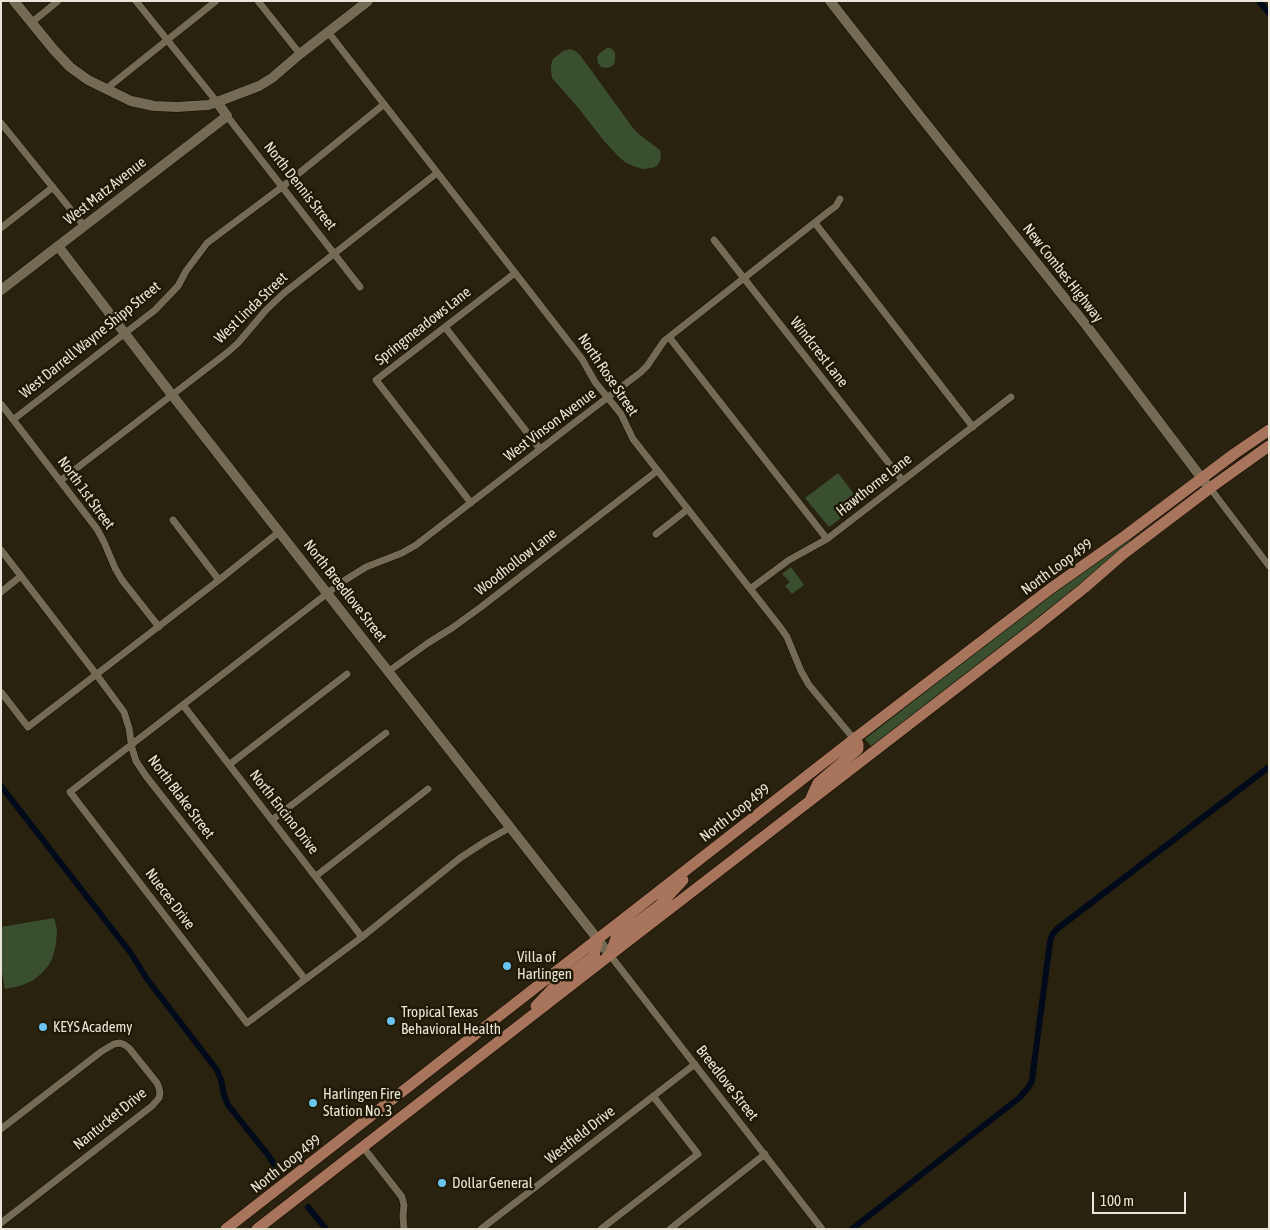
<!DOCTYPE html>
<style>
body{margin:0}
#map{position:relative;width:1270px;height:1230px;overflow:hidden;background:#29220e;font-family:"Asap Condensed",sans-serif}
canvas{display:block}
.frame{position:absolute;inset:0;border:2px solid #e9e5d8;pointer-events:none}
.scale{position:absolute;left:1092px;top:1192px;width:94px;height:22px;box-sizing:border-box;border:2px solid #e9e5d8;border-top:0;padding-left:6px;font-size:15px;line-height:18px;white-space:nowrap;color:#e9e5d8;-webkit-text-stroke:4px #201905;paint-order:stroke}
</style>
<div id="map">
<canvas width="1270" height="1230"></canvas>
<div class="frame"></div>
<div class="scale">100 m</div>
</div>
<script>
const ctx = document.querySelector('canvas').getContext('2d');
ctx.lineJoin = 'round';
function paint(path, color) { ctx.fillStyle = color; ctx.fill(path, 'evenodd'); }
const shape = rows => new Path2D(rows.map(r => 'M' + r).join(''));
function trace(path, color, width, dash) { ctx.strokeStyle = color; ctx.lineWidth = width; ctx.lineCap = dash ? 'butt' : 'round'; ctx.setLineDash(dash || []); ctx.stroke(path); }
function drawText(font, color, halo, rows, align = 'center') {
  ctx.font = font + ' "Asap Condensed",sans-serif'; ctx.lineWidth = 5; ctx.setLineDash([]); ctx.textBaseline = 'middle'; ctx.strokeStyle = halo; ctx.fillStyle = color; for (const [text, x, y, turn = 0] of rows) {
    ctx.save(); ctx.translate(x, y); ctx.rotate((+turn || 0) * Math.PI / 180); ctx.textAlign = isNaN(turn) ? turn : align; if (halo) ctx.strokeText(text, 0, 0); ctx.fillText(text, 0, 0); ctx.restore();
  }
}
paint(shape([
 [607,48,610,48,613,50,615,53,615,60,614,64,611,67,606,68,601,67,598,63,597,57,600,53],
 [569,49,574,50,580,55,633,128,640,135,660,150,661,155,660,161,657,166,652,168,643,169,636,167,626,163,619,157,604,141,580,110,552,78,551,71,551,65,553,59,563,51],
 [838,473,861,503,829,527,805,498],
 [1128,539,1130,540,1129,542,1125,546,1078,586,872,747,865,739,1038,604],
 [791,567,804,585,792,594,785,586,790,582,782,574],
 [54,918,57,929,56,945,52,959,48,966,41,974,32,981,20,986,5,989,1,967,1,927]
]), '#3a4f2e');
trace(shape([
 [1259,1,1269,13],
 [1,786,130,952,147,979,217,1070,221,1080,224,1095,228,1105,268,1155,276,1167],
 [308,1207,326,1229],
 [852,1229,1019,1098,1028,1088,1032,1081,1033,1072,1050,942,1052,935,1057,929,1269,767]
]), '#000a1b', 6);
const street = shape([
 [136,1,217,102],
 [258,1,300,54],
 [31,23,58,1],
 [328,32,582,359,595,382,621,414,633,439,780,627,787,637,801,671,809,685,854,739],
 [106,89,216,1],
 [227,116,360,287],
 [1,123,84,226],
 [815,223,973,427],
 [1,228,53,187],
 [714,240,902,480],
 [445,327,540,449],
 [669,337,827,539],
 [1,404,97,529,104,542,115,568,122,580,159,627],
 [14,419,155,310,178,286,186,271,207,243,282,187,383,105],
 [60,481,228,352,238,343,266,310,284,293,437,173],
 [1210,488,1269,566],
 [471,503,376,380,515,273],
 [173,520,219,580],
 [656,534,688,509],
 [1,550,96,674,124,712,129,728,132,748,136,761,146,776,305,979],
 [750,589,789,560,827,539,1011,397],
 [1,592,21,576],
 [389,671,428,643,452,628,481,607,657,471],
 [1,692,28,727,219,580,279,532],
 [183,705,362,937],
 [230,764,347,674],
 [272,820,386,733],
 [511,827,486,841,460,858,362,937,247,1023,70,792,342,582,366,567,402,553,416,545,578,420,641,372,647,366,664,341,828,212,836,206,840,199],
 [316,876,428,789],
 [610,955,822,1229],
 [1,1129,102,1051,114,1044,120,1043,125,1045,129,1048,157,1083,159,1088,160,1093,159,1098,152,1106,1,1223],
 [363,1147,402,1197,404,1205,403,1216,404,1229],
 [481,1229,695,1064],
 [601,1229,698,1154,653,1096],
 [670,1229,765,1154]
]);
const secondary = shape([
 [14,1,54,50,70,67,88,80,131,101,154,106,177,107,208,105,217,102,259,86,272,78,300,54,368,1],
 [830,1,920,116,1086,325,1206,484],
 [58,246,172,395,610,955],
 [1,290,227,116,217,102]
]);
const primary = shape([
 [811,798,818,783,858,749,858,744,854,739],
 [610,955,616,938,659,906,683,880],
 [536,1006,555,986,594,956,598,939],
 [226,1229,854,739,1050,589,1125,536,1234,454,1269,430],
 [257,1229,610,955,1034,628,1084,588,1123,554,1210,488,1269,446]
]);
trace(street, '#120b00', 8);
trace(secondary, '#120b00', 11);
trace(primary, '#120b00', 12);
trace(street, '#736b54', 7);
trace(secondary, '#736b54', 10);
trace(primary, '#a8745b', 11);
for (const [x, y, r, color] of [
 [507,966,5,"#69c4f0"],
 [391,1021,5,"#69c4f0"],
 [43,1027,5,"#69c4f0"],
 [313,1103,5,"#69c4f0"],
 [442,1183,5,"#69c4f0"]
]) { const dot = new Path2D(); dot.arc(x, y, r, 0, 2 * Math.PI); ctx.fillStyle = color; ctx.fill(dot); trace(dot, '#201905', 2); }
drawText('15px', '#e9e5d8', '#201905', [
 ["North Dennis Street",300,186,52],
 ["West Matz Avenue",105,191,-38],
 ["New Combes Highway",1063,273,52],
 ["West Linda Street",251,308,-44],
 ["Springmeadows Lane",423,326,-38],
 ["West Darrell Wayne Shipp Street",90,340,-39],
 ["Windcrest Lane",819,352,52],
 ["North Rose Street",608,375,56],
 ["West Vinson Avenue",550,425,-37],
 ["Hawthorne Lane",874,485,-38],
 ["North 1st Street",86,493,54],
 ["Woodhollow Lane",516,562,-38],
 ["North Loop 499",1057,567,-36],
 ["North Breedlove Street",345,591,52],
 ["North Blake Street",181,797,53],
 ["North Encino Drive",284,812,52],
 ["North Loop 499",735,813,-38],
 ["Nueces Drive",170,899,53],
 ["Breedlove Street",727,1083,52],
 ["Nantucket Drive",110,1119,-39],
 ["Westfield Drive",580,1135,-38],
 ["North Loop 499",286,1164,-38]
]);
drawText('15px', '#e9e5d8', '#201905', [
 ["Villa of",517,957],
 ["Harlingen",517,974],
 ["Tropical Texas",401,1012],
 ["Behavioral Health",401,1029],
 ["KEYS Academy",53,1027],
 ["Harlingen Fire",323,1094],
 ["Station No. 3",323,1111],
 ["Dollar General",452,1183]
], 'left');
</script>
